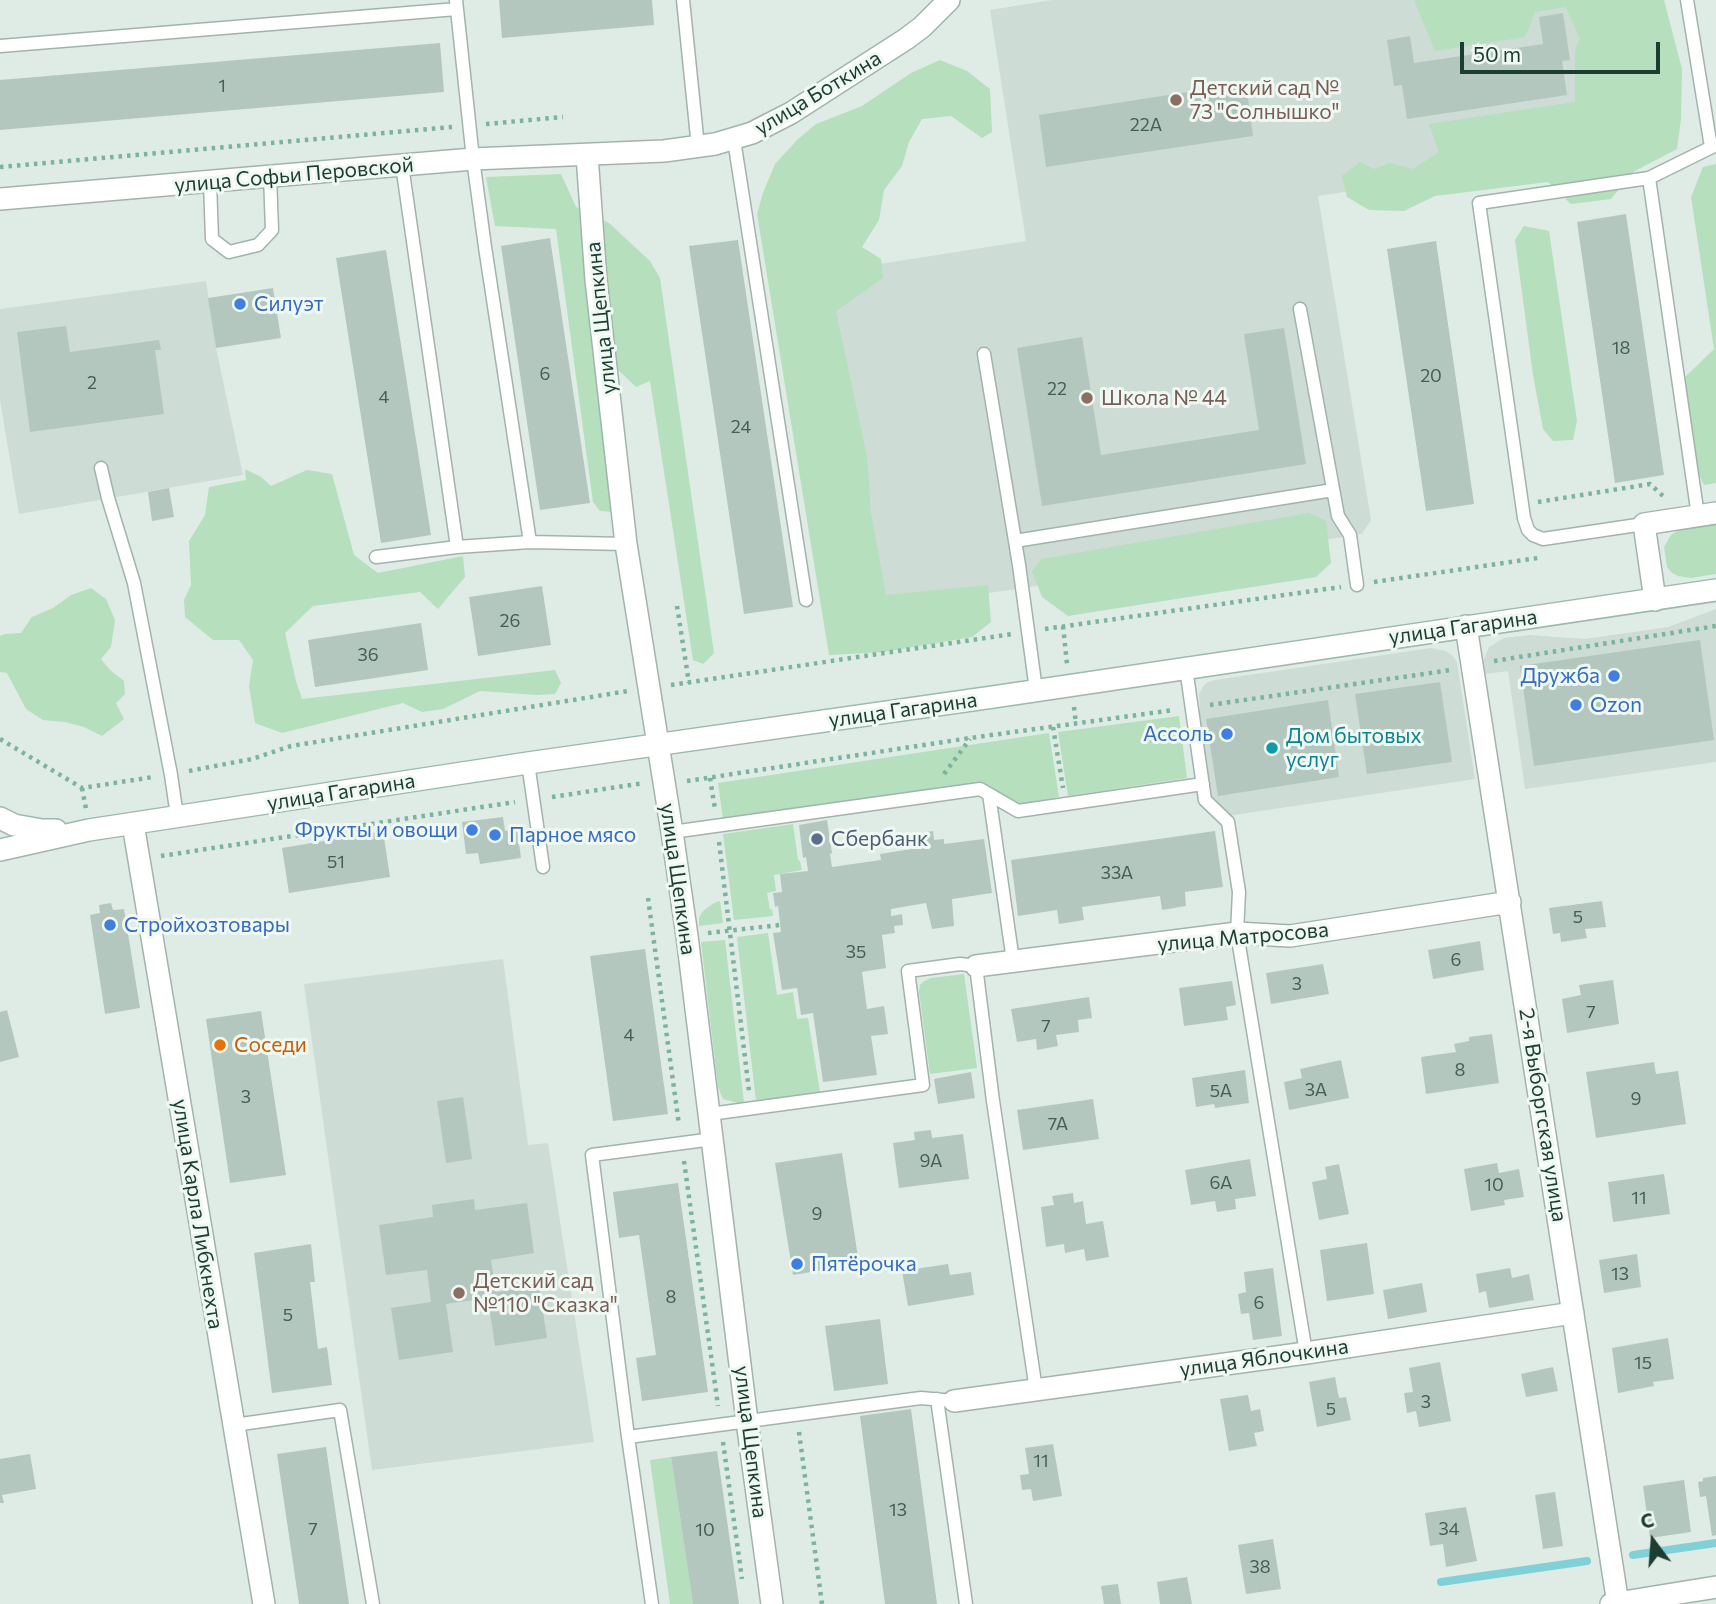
<!DOCTYPE html>
<meta charset="utf-8">
<style>
body{margin:0}
#map{position:relative;width:1716px;height:1604px;overflow:hidden;background:#dfece5;font-family:Commissioner,sans-serif}
canvas{display:block}
.north{position:absolute;left:1618px;top:1506px;width:70px;height:70px;-webkit-text-stroke:5px #eff8f3;paint-order:stroke;rotate:344deg;font-size:19px;font-weight:700;line-height:28px;text-align:center;color:#1e3d32}
.north::after{content:'';display:block;margin:auto;width:24px;height:32px;background:#1e3d32;clip-path:polygon(50% 0,100% 100%,50% 72%,0 100%)}
.scale{position:absolute;left:1460px;top:42px;width:200px;height:32px;box-sizing:border-box;border:4px solid #1e3d32;border-top:0;padding-left:9px;font-size:21px;line-height:24px;white-space:nowrap;color:#1e3d32;-webkit-text-stroke:5px #eff8f3;paint-order:stroke}
</style>
<div id="map">
<canvas width="1716" height="1604"></canvas>
<div class="north">С</div>
<div class="scale">50 m</div>
</div>
<script>
const ctx = document.querySelector('canvas').getContext('2d');
ctx.lineJoin = 'round';
function paint(path, color) { ctx.fillStyle = color; ctx.fill(path, 'evenodd'); }
const shape = rows => new Path2D(rows.map(r => 'M' + r).join(''));
function trace(path, color, width, dash) { ctx.strokeStyle = color; ctx.lineWidth = width; ctx.lineCap = dash ? 'butt' : 'round'; ctx.setLineDash(dash || []); ctx.stroke(path); }
function drawText(font, color, halo, rows, align = 'center') {
  ctx.font = font + ' Commissioner,sans-serif'; ctx.lineWidth = 6; ctx.setLineDash([]); ctx.textBaseline = 'middle'; ctx.strokeStyle = halo; ctx.fillStyle = color; for (const [text, x, y, turn = 0] of rows) {
    ctx.save(); ctx.translate(x, y); ctx.rotate((+turn || 0) * Math.PI / 180); ctx.textAlign = isNaN(turn) ? turn : align; if (halo) ctx.strokeText(text, 0, 0); ctx.fillText(text, 0, 0); ctx.restore();
  }
}
paint(shape([
 [1052,0,1639,0,1661,144,1318,196,1371,520,1362,534,1023,588,857,612,803,276,1026,241,990,10],
 [206,281,216,348,243,475,19,514,0,400,0,309],
 [1716,609,1716,762,1525,789,1508,671,1485,674,1484,659,1489,647,1504,638,1529,635,1585,639,1668,627],
 [1431,648,1445,651,1452,655,1457,662,1475,779,1227,816,1202,791,1191,713,1200,711,1199,694,1204,685,1208,682,1215,680],
 [503,959,528,1145,548,1143,594,1442,372,1470,304,984]
]), '#cddcd4');
paint(shape([
 [1414,0,1664,0,1682,69,1681,119,1677,149,1633,172,1611,199,1571,204,1548,182,1435,196,1404,211,1369,210,1347,197,1342,176,1360,162,1374,169,1389,163,1413,169,1439,152,1429,124,1575,102,1575,50,1580,39,1566,7,1535,12,1525,37,1435,51],
 [940,60,967,71,990,89,992,132,982,138,951,116,922,119,909,142,902,166,884,190,879,220,862,247,881,259,883,278,836,311,867,457,871,513,886,595,988,585,991,622,972,637,883,652,829,655,757,214,763,193,775,164,797,140,816,124,862,106,911,73],
 [1716,164,1716,483,1704,485,1691,458,1679,383,1714,349,1691,197,1703,167],
 [561,174,576,207,609,223,650,261,660,278,714,653,703,664,693,660,650,381,636,387,616,368,614,512,600,511,593,502,556,229,495,226,486,177],
 [1524,226,1549,231,1577,421,1573,440,1553,441,1543,429,1533,375,1515,240],
 [245,469,261,477,271,486,307,470,332,474,354,555,378,573,463,556,465,577,438,609,420,592,313,606,285,633,296,681,302,699,555,670,561,683,555,694,537,695,480,691,443,709,422,712,403,703,282,733,255,723,249,686,253,660,239,640,213,640,185,617,184,600,191,585,189,541,205,515,209,487,246,480],
 [1309,513,1326,521,1331,563,1316,577,1068,616,1042,597,1032,571,1042,559],
 [1716,524,1716,574,1691,578,1678,576,1672,573,1667,567,1664,547,1671,535,1681,529],
 [91,588,106,599,115,620,111,647,101,659,110,670,124,681,125,694,116,703,124,719,102,736,84,727,65,722,43,720,26,709,7,673,0,672,0,636,5,634,21,633,32,617,53,608,71,595],
 [1179,716,1187,778,1068,796,1058,732],
 [1049,733,1059,797,1019,804,979,782,723,819,718,783],
 [793,824,798,860,800,861,802,870,774,875,776,891,767,893,770,910,772,909,773,916,734,920,723,834],
 [720,901,723,923,699,926,699,918,703,911,714,903],
 [768,933,777,995,793,992,797,1019,808,1018,820,1092,756,1101,737,937],
 [725,940,744,1103,738,1103,723,1099,718,1087,701,942],
 [964,974,977,1068,930,1074,919,992,920,985,924,981,931,978],
 [671,1457,693,1604,670,1604,650,1460]
]), '#b5dfbd');
trace(shape([
 [1633,1555,1716,1543],
 [1441,1582,1587,1561]
]), '#81d0d7', 8);
paint(shape([
 [499,0,652,0,654,25,502,38],
 [1563,13,1570,60,1562,61,1567,95,1407,119,1402,85,1394,86,1387,40,1410,36,1414,63,1543,44,1539,17],
 [440,43,444,92,0,130,0,80],
 [1246,83,1253,136,1046,167,1039,115],
 [1626,214,1664,475,1615,483,1577,222],
 [550,238,590,503,540,510,501,246],
 [738,240,793,607,744,614,689,246],
 [1436,241,1474,504,1426,511,1387,249],
 [386,250,431,535,381,543,336,258],
 [273,288,281,338,216,348,208,298],
 [66,326,70,352,159,340,161,350,155,350,164,414,30,432,17,332],
 [1284,328,1306,464,1042,506,1017,348,1082,337,1101,455,1259,430,1244,334],
 [169,488,174,517,152,521,148,492],
 [542,586,551,645,478,656,469,597],
 [421,623,428,670,315,687,308,640],
 [1700,640,1714,740,1534,766,1520,666],
 [1440,682,1452,762,1367,774,1355,694],
 [1328,700,1339,777,1218,796,1206,719],
 [503,817,505,831,517,829,521,858,480,864,478,853,466,854,462,822],
 [827,820,832,853,830,854,832,867,881,860,880,854,918,848,915,834,933,831,934,840,944,839,944,844,984,839,992,893,952,899,954,926,932,929,926,903,891,909,891,916,902,914,903,925,894,926,895,933,882,935,886,968,862,972,867,1009,884,1006,888,1034,871,1036,877,1075,823,1082,813,1013,801,1015,797,988,782,990,773,933,781,932,778,906,775,907,773,893,782,892,780,874,808,871,806,857,803,858,799,825],
 [383,831,390,877,289,893,282,848],
 [1215,831,1223,887,1185,892,1186,906,1162,910,1160,896,1082,907,1084,920,1059,924,1057,910,1018,916,1011,860],
 [1602,901,1606,927,1585,929,1587,938,1561,942,1560,933,1553,934,1549,908],
 [111,903,113,910,124,909,140,1008,105,1014,90,915,100,913,99,905],
 [1480,941,1484,970,1433,979,1428,950],
 [645,949,668,1114,613,1121,590,956],
 [1323,964,1329,994,1271,1004,1266,973],
 [1613,980,1619,1024,1567,1033,1562,999,1581,995,1579,985],
 [1232,981,1236,1005,1226,1007,1228,1020,1184,1026,1179,988],
 [1089,997,1092,1018,1078,1020,1079,1032,1056,1035,1058,1046,1037,1050,1036,1039,1017,1042,1011,1009],
 [7,1010,19,1057,0,1062,0,1012],
 [261,1011,286,1175,230,1183,206,1019],
 [1492,1034,1499,1083,1426,1094,1421,1057,1456,1052,1454,1044,1469,1041,1469,1037],
 [1341,1060,1349,1098,1289,1110,1284,1082,1302,1078,1300,1069],
 [1654,1062,1656,1074,1678,1071,1686,1124,1596,1138,1586,1072],
 [1245,1070,1249,1103,1215,1108,1214,1104,1196,1107,1192,1078],
 [971,1072,975,1098,938,1104,934,1079],
 [463,1097,472,1159,446,1163,437,1101],
 [1093,1099,1099,1139,1023,1150,1017,1110],
 [931,1130,932,1138,963,1134,969,1179,899,1188,893,1143,915,1140,914,1132],
 [842,1153,859,1264,793,1275,775,1163],
 [1250,1159,1256,1196,1235,1199,1236,1209,1217,1212,1215,1201,1191,1205,1185,1170],
 [1497,1163,1499,1173,1519,1169,1524,1197,1504,1200,1505,1205,1471,1211,1464,1169],
 [1339,1164,1349,1214,1319,1220,1312,1182,1327,1179,1325,1167],
 [1664,1174,1670,1214,1613,1222,1608,1182],
 [678,1183,708,1392,642,1401,636,1358,656,1355,639,1235,619,1238,613,1192],
 [1073,1193,1074,1203,1083,1201,1086,1224,1103,1221,1109,1257,1086,1261,1084,1249,1065,1253,1064,1244,1046,1247,1041,1207,1054,1205,1052,1196],
 [474,1199,475,1210,527,1203,534,1253,491,1260,496,1292,539,1286,547,1338,495,1346,488,1298,446,1304,453,1352,399,1360,391,1308,431,1302,427,1270,386,1275,379,1225,433,1217,432,1205],
 [1367,1243,1374,1294,1327,1301,1320,1250],
 [311,1244,315,1282,310,1282,318,1349,327,1347,332,1385,272,1393,254,1253],
 [1637,1254,1641,1287,1604,1293,1599,1260],
 [948,1264,950,1275,971,1272,974,1295,908,1306,902,1271],
 [1273,1268,1282,1336,1253,1340,1249,1313,1241,1314,1238,1294,1246,1292,1244,1272],
 [1510,1268,1512,1278,1529,1274,1534,1300,1489,1308,1486,1291,1479,1293,1476,1274],
 [1422,1283,1427,1312,1388,1319,1383,1290],
 [880,1319,888,1384,834,1391,825,1326],
 [1668,1338,1674,1379,1653,1382,1654,1386,1618,1393,1612,1348],
 [1440,1362,1451,1421,1419,1427,1416,1411,1407,1413,1404,1393,1413,1392,1409,1368],
 [1553,1367,1558,1391,1526,1397,1521,1374],
 [1335,1377,1339,1398,1346,1397,1351,1420,1317,1427,1309,1382],
 [1248,1395,1251,1411,1260,1409,1264,1431,1254,1433,1257,1446,1229,1451,1220,1399],
 [911,1409,937,1604,885,1604,860,1416],
 [1053,1444,1062,1496,1033,1501,1031,1489,1022,1490,1020,1475,1029,1474,1025,1448],
 [326,1447,349,1604,299,1604,277,1454],
 [717,1451,739,1604,693,1604,671,1457],
 [30,1454,36,1489,2,1495,4,1503,0,1503,0,1459],
 [1716,1476,1716,1535,1712,1536,1706,1496,1700,1497,1698,1482,1703,1481,1703,1478],
 [1684,1480,1691,1532,1650,1538,1643,1486],
 [1555,1492,1563,1546,1543,1549,1535,1495],
 [1466,1507,1477,1561,1446,1567,1443,1544,1430,1546,1425,1513],
 [1273,1539,1281,1589,1246,1594,1238,1545],
 [1187,1577,1192,1604,1160,1604,1157,1582],
 [1118,1584,1121,1604,1104,1604,1101,1586]
]), '#b4c7be');
const service = shape([
 [456,0,473,159,485,247,530,542,626,544],
 [683,0,698,147],
 [1687,0,1711,147],
 [0,46,457,9],
 [734,140,806,600],
 [402,165,457,547],
 [1649,178,1698,516],
 [210,182,212,239,229,252,258,245,272,230,270,176],
 [1300,309,1338,516,1350,535,1357,585],
 [984,354,1019,565,1036,690],
 [101,468,108,498,134,583,171,775,177,816],
 [1644,524,1543,539,1533,535,1528,530,1524,518,1479,203,1649,178,1716,145],
 [1015,541,1333,490],
 [376,557,457,547,530,542],
 [1186,668,1205,800,1228,822,1239,892,1237,933,1306,1353],
 [528,763,543,867],
 [989,794,1013,961],
 [672,832,980,789,1018,811,1203,784],
 [710,1114,923,1085,908,971,960,964,976,966,993,1101,1036,1390],
 [937,1399,966,1604],
 [234,1425,340,1410,373,1604],
 [628,1437,592,1155,713,1139],
 [652,1604,628,1437,921,1398,954,1401]
]);
const minor = shape([
 [587,155,596,280,626,544,672,832,687,936,747,1421,772,1604],
 [0,199,473,159,664,151,715,144,752,133,791,113,906,39,922,27,949,0],
 [1655,600,1644,524,1716,513],
 [1466,626,1618,1604],
 [133,824,264,1604],
 [976,966,1237,933,1290,936,1510,902],
 [954,1401,1306,1353,1573,1313],
 [1611,1604,1716,1587]
]);
const secondary = shape([
 [0,818,14,825,42,830,56,830],
 [0,850,89,830,528,763,993,697,1716,590]
]);
trace(service, '#a1b4ac', 15);
trace(minor, '#a1b4ac', 24);
trace(secondary, '#9cb9ac', 24);
trace(shape([
 [486,124,563,117],
 [0,167,452,127],
 [1538,502,1650,484,1663,496],
 [1374,582,1538,558],
 [677,606,689,683],
 [1063,626,1067,664],
 [1045,629,1341,587],
 [1494,661,1716,626],
 [671,685,1012,634],
 [1210,705,1451,670],
 [1074,707,1076,724],
 [1053,727,1063,788],
 [0,739,82,788,153,777],
 [189,771,252,759,291,746,628,691],
 [944,774,970,739],
 [710,778,715,809],
 [687,781,970,738,1174,710],
 [82,788,86,809],
 [552,797,644,783],
 [719,842,749,1091],
 [161,856,515,802],
 [648,898,679,1125],
 [708,933,780,925],
 [684,1161,718,1406],
 [799,1432,822,1604],
 [723,1442,742,1579]
]), '#7cb39d', 4.5, [3.5, 5]);
trace(service, '#fff', 12);
trace(minor, '#fff', 21);
trace(secondary, '#fff', 21);
for (const [x, y, r, color] of [
 [1176,100,7,"#8d6e63"],
 [240,304,7,"#3f7fe0"],
 [1087,398,7,"#8d6e63"],
 [1614,676,7,"#3f7fe0"],
 [1576,705,7,"#3f7fe0"],
 [1227,734,7,"#3f7fe0"],
 [1272,748,7,"#0f9aa8"],
 [472,830,7,"#3f7fe0"],
 [495,835,7,"#3f7fe0"],
 [817,839,7,"#5c6f8a"],
 [110,925,7,"#3f7fe0"],
 [220,1045,7,"#e8710a"],
 [797,1264,7,"#3f7fe0"],
 [459,1293,7,"#8d6e63"]
]) { const dot = new Path2D(); dot.arc(x, y, r, 0, 2 * Math.PI); ctx.fillStyle = color; ctx.fill(dot); trace(dot, '#eff8f3', 2.5); }
drawText('18px', '#446055', null, [
 ["1",222,86],
 ["22А",1146,125],
 ["18",1621,348],
 ["6",545,374],
 ["20",1431,376],
 ["2",92,383],
 ["22",1057,389],
 ["4",384,397],
 ["24",741,427],
 ["26",510,621],
 ["36",368,655],
 ["51",336,862],
 ["33А",1117,873],
 ["5",1578,917],
 ["35",856,952],
 ["6",1456,960],
 ["3",1297,984],
 ["7",1591,1012],
 ["7",1046,1026],
 ["4",629,1035],
 ["8",1460,1070],
 ["3А",1316,1090],
 ["5А",1221,1091],
 ["3",246,1097],
 ["9",1636,1099],
 ["7А",1058,1124],
 ["9А",931,1161],
 ["6А",1221,1183],
 ["10",1494,1185],
 ["11",1639,1198],
 ["9",817,1214],
 ["13",1620,1274],
 ["8",671,1297],
 ["6",1259,1303],
 ["5",288,1315],
 ["15",1643,1363],
 ["3",1426,1402],
 ["5",1331,1409],
 ["11",1041,1461],
 ["13",898,1510],
 ["7",313,1529],
 ["34",1449,1529],
 ["10",705,1530],
 ["38",1260,1567]
]);
drawText('21px', '#785e54', '#eff8f3', [
 ["Детский сад №",1190,88],
 ["73 \"Солнышко\"",1190,112],
 ["Школа № 44",1101,398],
 ["Детский сад",473,1281],
 ["№110 \"Сказка\"",473,1305]
], 'left');
drawText('21px', '#1e3d32', '#eff8f3', [
 ["улица Боткина",818,93,-31],
 ["улица Софьи Перовской",294,175,-5],
 ["улица Щепкина",601,318,-96],
 ["улица Гагарина",1463,627,-8],
 ["улица Гагарина",903,710,-8],
 ["улица Гагарина",341,792,-9],
 ["улица Щепкина",678,879,82],
 ["улица Матросова",1243,937,-5],
 ["2-я Выборгская улица",1543,1115,81],
 ["улица Карла Либкнехта",198,1214,81],
 ["улица Яблочкина",1264,1358,-8],
 ["улица Щепкина",751,1442,83]
]);
drawText('21px', '#366cbe', '#eff8f3', [
 ["Силуэт",254,304],
 ["Дружба",1600,676,"right"],
 ["Ozon",1590,705],
 ["Ассоль",1213,734,"right"],
 ["Фрукты и овощи",458,830,"right"],
 ["Парное мясо",509,835],
 ["Стройхозтовары",124,925],
 ["Пятёрочка",811,1264]
], 'left');
drawText('21px', '#0d838f', '#eff8f3', [
 ["Дом бытовых",1286,736],
 ["услуг",1286,760]
], 'left');
drawText('21px', '#4e5e75', '#eff8f3', [
 ["Сбербанк",831,839]
], 'left');
drawText('21px', '#c56008', '#eff8f3', [
 ["Соседи",234,1045]
], 'left');
</script>
